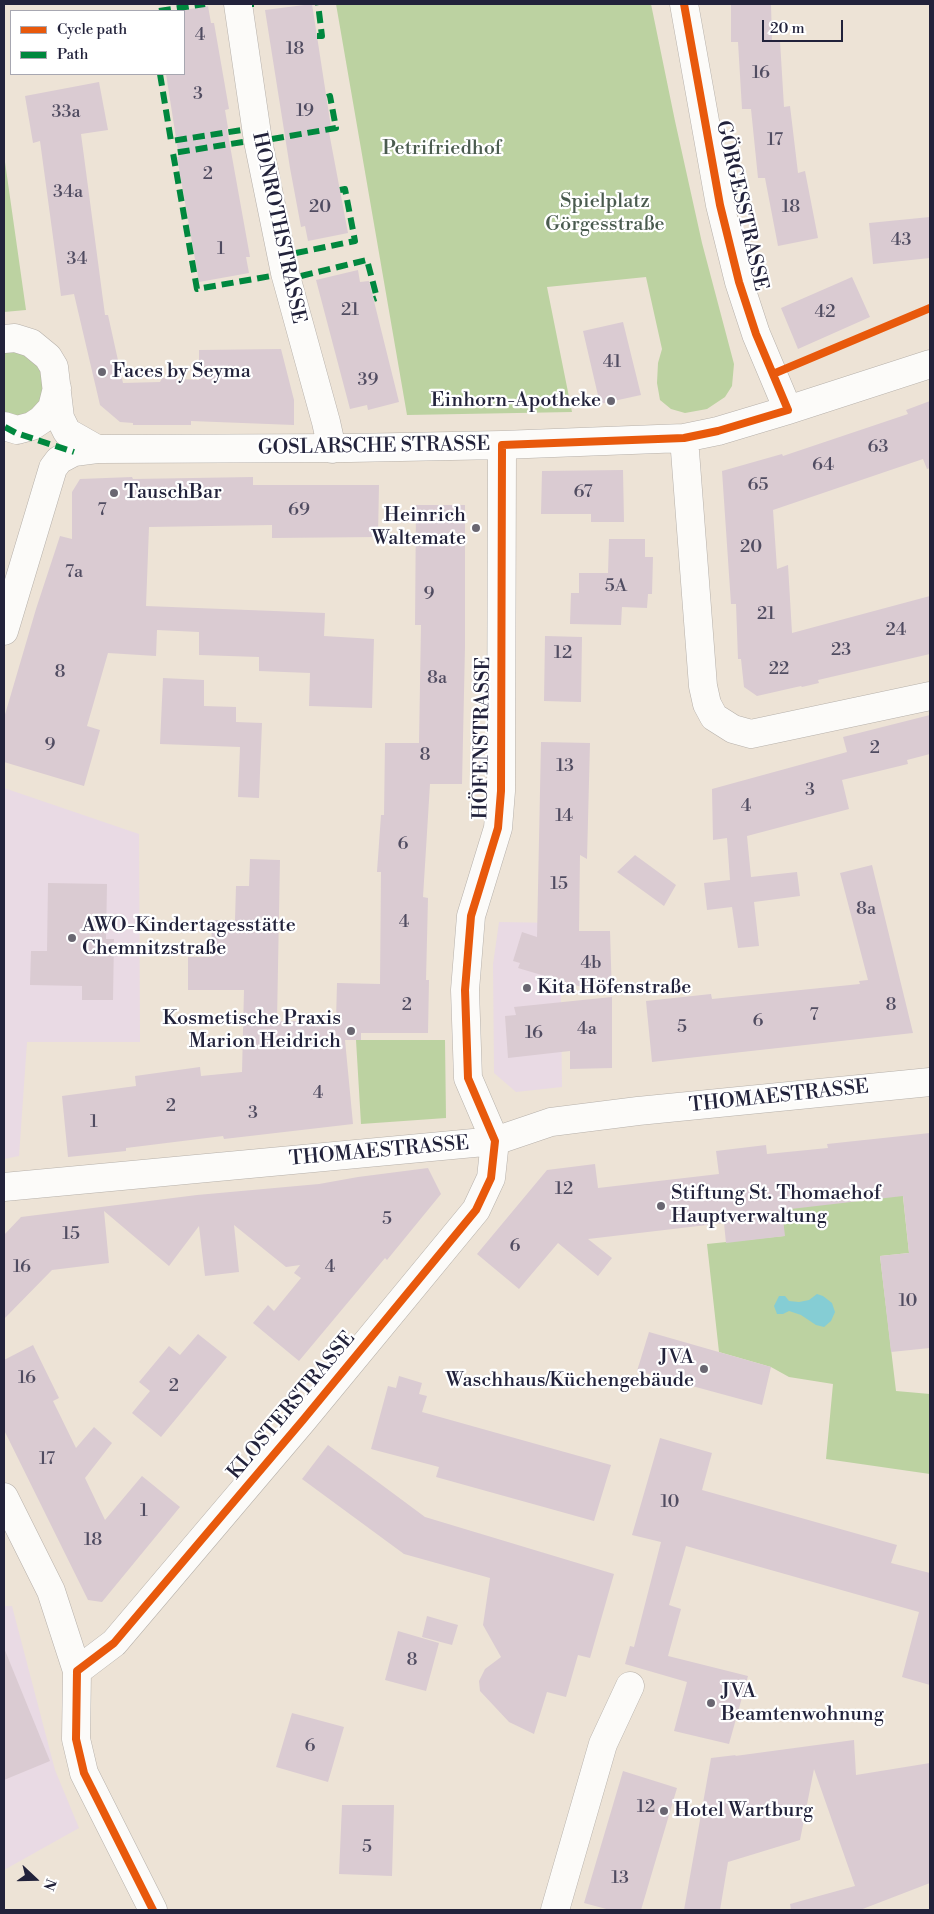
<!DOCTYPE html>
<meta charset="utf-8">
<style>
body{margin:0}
#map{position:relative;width:934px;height:1914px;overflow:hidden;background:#ede3d6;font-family:"Libre Bodoni",serif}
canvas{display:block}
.frame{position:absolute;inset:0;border:5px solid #22223b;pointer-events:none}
.legend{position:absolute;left:10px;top:10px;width:175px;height:65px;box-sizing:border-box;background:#fff;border:1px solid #a7a7b1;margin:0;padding:6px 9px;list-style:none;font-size:15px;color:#22223b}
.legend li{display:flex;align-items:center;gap:10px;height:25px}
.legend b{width:25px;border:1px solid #a7a7b1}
.north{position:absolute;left:10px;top:1854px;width:50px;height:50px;-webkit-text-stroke:4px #fff;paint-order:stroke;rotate:111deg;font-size:14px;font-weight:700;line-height:20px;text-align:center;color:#22223b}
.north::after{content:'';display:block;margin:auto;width:18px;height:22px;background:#22223b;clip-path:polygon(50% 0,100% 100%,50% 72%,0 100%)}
.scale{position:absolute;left:762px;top:20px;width:81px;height:22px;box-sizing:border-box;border:2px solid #22223b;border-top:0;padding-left:6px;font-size:15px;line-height:18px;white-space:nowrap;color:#22223b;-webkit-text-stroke:4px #fff;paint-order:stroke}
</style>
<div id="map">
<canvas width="934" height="1914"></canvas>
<div class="frame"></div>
<ul class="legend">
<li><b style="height:6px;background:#e8590c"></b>Cycle path</li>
<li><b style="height:6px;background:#00873e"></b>Path</li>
</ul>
<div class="north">N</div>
<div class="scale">20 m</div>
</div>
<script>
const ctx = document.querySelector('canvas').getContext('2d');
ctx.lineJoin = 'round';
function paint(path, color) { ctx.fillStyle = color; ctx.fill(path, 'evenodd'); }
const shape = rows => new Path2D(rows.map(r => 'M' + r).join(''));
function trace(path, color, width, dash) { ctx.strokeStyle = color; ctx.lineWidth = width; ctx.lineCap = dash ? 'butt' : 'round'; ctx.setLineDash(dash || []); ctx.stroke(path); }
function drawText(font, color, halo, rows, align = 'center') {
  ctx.font = font + ' "Libre Bodoni",serif'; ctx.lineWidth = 4.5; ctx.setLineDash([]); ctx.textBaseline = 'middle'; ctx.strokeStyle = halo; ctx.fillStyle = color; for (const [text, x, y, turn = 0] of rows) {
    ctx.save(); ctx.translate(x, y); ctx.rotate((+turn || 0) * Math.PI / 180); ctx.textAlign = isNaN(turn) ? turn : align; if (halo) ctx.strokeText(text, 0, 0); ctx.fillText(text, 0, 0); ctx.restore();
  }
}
paint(shape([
 [4,788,139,834,140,1042,27,1042,19,1156,4,1159],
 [499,922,560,923,562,1087,516,1092,494,1073,493,964],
 [4,1606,12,1606,55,1770,79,1828,4,1870]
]), '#e9dae4');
paint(shape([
 [336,4,651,4,675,121,702,243,734,364,732,386,725,397,707,409,685,413,671,409,660,400,657,383,658,363,662,349,646,277,547,287,572,412,407,415],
 [4,155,26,310,4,312],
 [4,349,35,358,40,366,44,392,40,403,21,420,4,417],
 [356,1040,445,1040,446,1118,361,1124],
 [900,1169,909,1253,880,1256,896,1391,930,1394,930,1474,826,1459,833,1384,789,1377,771,1367,719,1352,707,1244,784,1236,779,1182]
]), '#bcd2a1');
paint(shape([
 [817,1294,823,1296,832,1303,835,1312,831,1321,824,1327,816,1325,801,1315,789,1311,783,1314,777,1314,774,1306,779,1296,785,1296,789,1301,799,1302,809,1300]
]), '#85cdd4');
paint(shape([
 [312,4,331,127,328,127,348,233,308,241,305,226,301,227,290,168,265,10],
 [731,4,771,4,772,42,780,41,784,107,790,106,798,173,805,171,818,238,778,246,765,178,758,178,751,109,742,109,738,42,731,42],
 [208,6,211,23,214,23,229,109,225,110,228,128,227,129,250,257,246,257,249,273,199,282,177,157,179,157,166,74,184,74,184,10],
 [99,82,108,130,81,134,105,315,108,315,123,383,160,382,162,378,199,380,199,350,281,349,294,400,294,425,191,421,191,425,133,425,133,423,120,422,100,405,74,294,61,296,40,141,33,143,25,96],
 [930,217,930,258,873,264,869,223],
 [358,270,360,282,369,281,399,402,368,410,367,405,350,409,316,280],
 [852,277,870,317,798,349,781,308],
 [623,322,641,395,600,404,583,331],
 [930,401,930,468,927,469,923,459,773,510,777,569,788,565,792,633,930,596,930,654,818,680,819,683,802,687,801,686,757,696,744,687,741,659,738,659,736,604,731,604,722,471,782,454,783,456,908,414,906,410],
 [623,470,624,522,591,522,591,514,541,514,542,471],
 [132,477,133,479,253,477,253,485,379,485,378,537,272,538,272,525,149,527,146,606,325,613,324,636,374,639,372,708,309,706,310,673,259,671,259,657,199,655,199,632,157,630,156,656,108,653,87,726,100,730,84,786,4,762,4,718,36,609,60,536,72,539,72,492,80,479],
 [416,505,465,505,465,647,462,784,430,784,423,897,428,898,426,980,429,980,428,1033,361,1033,361,1040,345,1040,353,1124,224,1139,223,1136,126,1148,126,1151,68,1157,62,1096,136,1086,135,1076,200,1067,201,1076,242,1072,244,990,188,990,188,957,211,957,212,920,235,920,236,886,249,886,250,859,280,860,277,1021,336,1021,337,983,380,984,381,872,377,872,381,815,384,815,385,743,419,743,421,625,415,625],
 [609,539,645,539,645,557,653,557,652,594,648,594,647,608,622,607,621,625,570,624,571,593,579,593,579,573,608,573],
 [545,636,582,637,581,702,544,701],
 [163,678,204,680,204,706,236,707,236,722,262,723,259,798,238,797,240,747,160,744],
 [930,715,930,754,907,760,908,764,842,780,849,809,747,836,751,877,797,872,800,896,754,902,759,946,738,948,732,907,707,910,704,883,730,880,727,838,713,840,712,789,847,752,843,737],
 [541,742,590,743,587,859,580,855,579,931,610,931,612,996,518,968,520,963,513,961,522,932,537,937],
 [635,855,676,885,664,906,617,872],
 [872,865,913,1033,652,1062,646,1001,711,994,712,999,860,984,859,981,868,980,840,873],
 [48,883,107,884,106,939,114,939,113,1000,82,1000,82,986,30,985,31,951,47,951],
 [612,997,612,1068,570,1069,570,1051,508,1058,505,1016,516,1015,514,1007],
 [930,1133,930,1348,891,1352,880,1256,909,1253,903,1196,782,1210,785,1236,726,1243,724,1223,588,1239,612,1258,598,1276,558,1243,519,1289,477,1254,547,1170,595,1164,598,1188,719,1174,716,1151,766,1145,767,1154,828,1148,827,1144],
 [428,1168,441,1194,387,1260,385,1258,299,1361,253,1323,268,1305,274,1311,301,1278,294,1273,300,1265,286,1267,234,1225,239,1272,205,1276,199,1226,169,1266,104,1211,109,1263,52,1270,4,1319,4,1235,21,1217,197,1195,319,1184,358,1177],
 [649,1332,771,1367,762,1405,637,1371],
 [198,1334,227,1357,161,1437,132,1413,150,1391,139,1382,169,1346,180,1355],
 [33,1345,59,1398,53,1401,76,1448,94,1427,112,1443,85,1478,105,1520,142,1476,180,1507,102,1602,88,1600,4,1430,4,1360],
 [399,1376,422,1383,419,1394,427,1396,422,1412,611,1465,594,1521,436,1477,439,1467,371,1449,388,1386,396,1388],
 [660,1438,712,1453,702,1490,897,1545,891,1563,930,1573,930,1685,902,1677,919,1612,686,1546,669,1605,681,1609,668,1656,748,1676,729,1744,674,1731,687,1682,625,1664,630,1646,634,1647,661,1542,632,1535],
 [328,1445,425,1517,614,1574,590,1658,578,1655,566,1697,547,1692,534,1734,509,1722,480,1691,479,1681,485,1669,501,1657,483,1625,490,1578,404,1554,302,1479],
 [427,1616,458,1625,452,1645,422,1637],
 [398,1631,439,1643,426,1691,385,1680],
 [4,1648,50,1761,4,1780],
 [292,1713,344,1727,328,1782,276,1767],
 [854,1740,856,1775,930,1763,930,1883,860,1910,791,1910,790,1904,855,1886,814,1769,800,1840,728,1862,720,1910,684,1910,711,1758,736,1755,735,1756],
 [623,1771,677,1788,641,1910,610,1910,584,1903],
 [342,1805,394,1805,392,1876,339,1874]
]), '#dacbd2');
const minor = shape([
 [238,4,258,141,285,273,326,422,332,449],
 [684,4,720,205,739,282,756,334,788,410],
 [4,339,15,338,31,343,48,357,54,367,60,418,67,432,97,449,350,448,502,445,684,438,718,431,788,410,930,364],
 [4,426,17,430,32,426,41,420,52,408,57,388],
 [684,438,703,686,707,704,714,717,733,729,751,734,930,696],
 [4,631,53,468,59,460,74,452,97,449],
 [495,1141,468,1078,465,990,471,916,498,828,501,791,502,445],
 [4,1187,495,1141,551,1122,638,1111,930,1082],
 [4,1497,51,1591,77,1671,76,1739,84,1773,153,1910],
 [77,1671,114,1643,303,1420,476,1210,491,1178,495,1141],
 [555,1910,603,1744,630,1686]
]);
trace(minor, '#b6b0aa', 29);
trace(minor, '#fcfbf9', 28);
trace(shape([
 [252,4,254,4],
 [159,11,205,4],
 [317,36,322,36,318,4],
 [160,74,171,141,242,130],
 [272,139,336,128,330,96,327,97],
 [243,142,173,153,197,289,271,276],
 [296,253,355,241,345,189,340,190],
 [301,276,367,260,377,298,374,299],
 [5,427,16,433,74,452]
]), '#00873e', 6, [12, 6]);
trace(shape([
 [773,374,930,308],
 [153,1910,84,1773,76,1739,77,1671,114,1643,303,1420,476,1210,491,1178,495,1141,468,1078,465,990,471,916,498,828,501,791,502,445,684,438,718,431,788,410,756,334,739,282,720,205,684,4]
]), '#e8590c', 8);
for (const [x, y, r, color] of [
 [102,372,5,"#696671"],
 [611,401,5,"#696671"],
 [114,493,5,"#696671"],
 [476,528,5,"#696671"],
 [72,938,5,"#696671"],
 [527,988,5,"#696671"],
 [351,1031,5,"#696671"],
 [661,1206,5,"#696671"],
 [704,1369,5,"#696671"],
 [711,1703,5,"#696671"],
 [664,1811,5,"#696671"]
]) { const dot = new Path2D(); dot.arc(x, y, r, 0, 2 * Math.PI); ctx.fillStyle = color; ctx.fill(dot); trace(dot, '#fff', 2); }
drawText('18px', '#504c61', null, [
 ["4",200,36],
 ["18",295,50],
 ["16",761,74],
 ["3",198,95],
 ["19",305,112],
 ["33a",66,113],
 ["17",775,141],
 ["2",208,175],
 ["34a",68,193],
 ["20",320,208],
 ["18",791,208],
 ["43",901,241],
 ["1",221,250],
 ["34",77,260],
 ["21",350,311],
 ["42",825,313],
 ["41",612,363],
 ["39",368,381],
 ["63",878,448],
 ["64",823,466],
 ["65",758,486],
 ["67",583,493],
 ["7",102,511],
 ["69",299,511],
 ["20",751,548],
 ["7a",74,573],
 ["5A",616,587],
 ["9",429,595],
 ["21",766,615],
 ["24",896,631],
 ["23",841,651],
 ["12",563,654],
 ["22",779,670],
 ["8",60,673],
 ["8a",437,679],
 ["9",50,746],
 ["2",875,749],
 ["8",425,756],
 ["13",565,767],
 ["3",810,791],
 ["4",746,807],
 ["14",564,817],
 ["6",403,845],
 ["15",559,885],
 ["8a",866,910],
 ["4",404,923],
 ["4b",591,964],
 ["2",407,1006],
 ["8",891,1006],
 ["7",814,1016],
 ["6",758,1022],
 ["5",682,1028],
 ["4a",587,1030],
 ["16",534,1034],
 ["4",318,1094],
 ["2",171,1107],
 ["3",253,1114],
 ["1",94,1123],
 ["12",564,1190],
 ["5",387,1220],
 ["15",71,1235],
 ["6",515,1247],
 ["16",22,1268],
 ["4",330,1268],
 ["10",908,1302],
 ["16",27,1379],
 ["2",174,1387],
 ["17",47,1460],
 ["10",670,1503],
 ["1",144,1512],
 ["18",93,1541],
 ["8",412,1661],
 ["6",310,1747],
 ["12",646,1808],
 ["5",367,1848],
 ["13",620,1879]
]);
drawText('20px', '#4a5b4f', '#fff', [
 ["Petrifriedhof",442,149],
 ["Spielplatz",605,202],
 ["Görgesstraße",605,225]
]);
drawText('20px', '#22223b', '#fff', [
 ["GÖRGESSTRASSE",741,206,77],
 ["HONROTHSTRASSE",278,228,78],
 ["GOSLARSCHE STRASSE",374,447,-1],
 ["HÖFENSTRASSE",483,738,-89],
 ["THOMAESTRASSE",779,1097,-6],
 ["THOMAESTRASSE",379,1152,-5],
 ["KLOSTERSTRASSE",292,1406,-50]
]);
drawText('20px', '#22223b', '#fff', [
 ["Faces by Seyma",112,372],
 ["Einhorn-Apotheke",601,401,"right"],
 ["TauschBar",124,493],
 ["Heinrich",466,516,"right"],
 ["Waltemate",466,539,"right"],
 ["AWO-Kindertagesstätte",82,926],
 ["Chemnitzstraße",82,949],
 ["Kita Höfenstraße",537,988],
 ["Kosmetische Praxis",341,1019,"right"],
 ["Marion Heidrich",341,1042,"right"],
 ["Stiftung St. Thomaehof",671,1194],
 ["Hauptverwaltung",671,1217],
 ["JVA",694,1358,"right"],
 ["Waschhaus/Küchengebäude",694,1381,"right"],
 ["JVA",721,1692],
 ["Beamtenwohnung",721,1715],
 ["Hotel Wartburg",674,1811]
], 'left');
</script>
